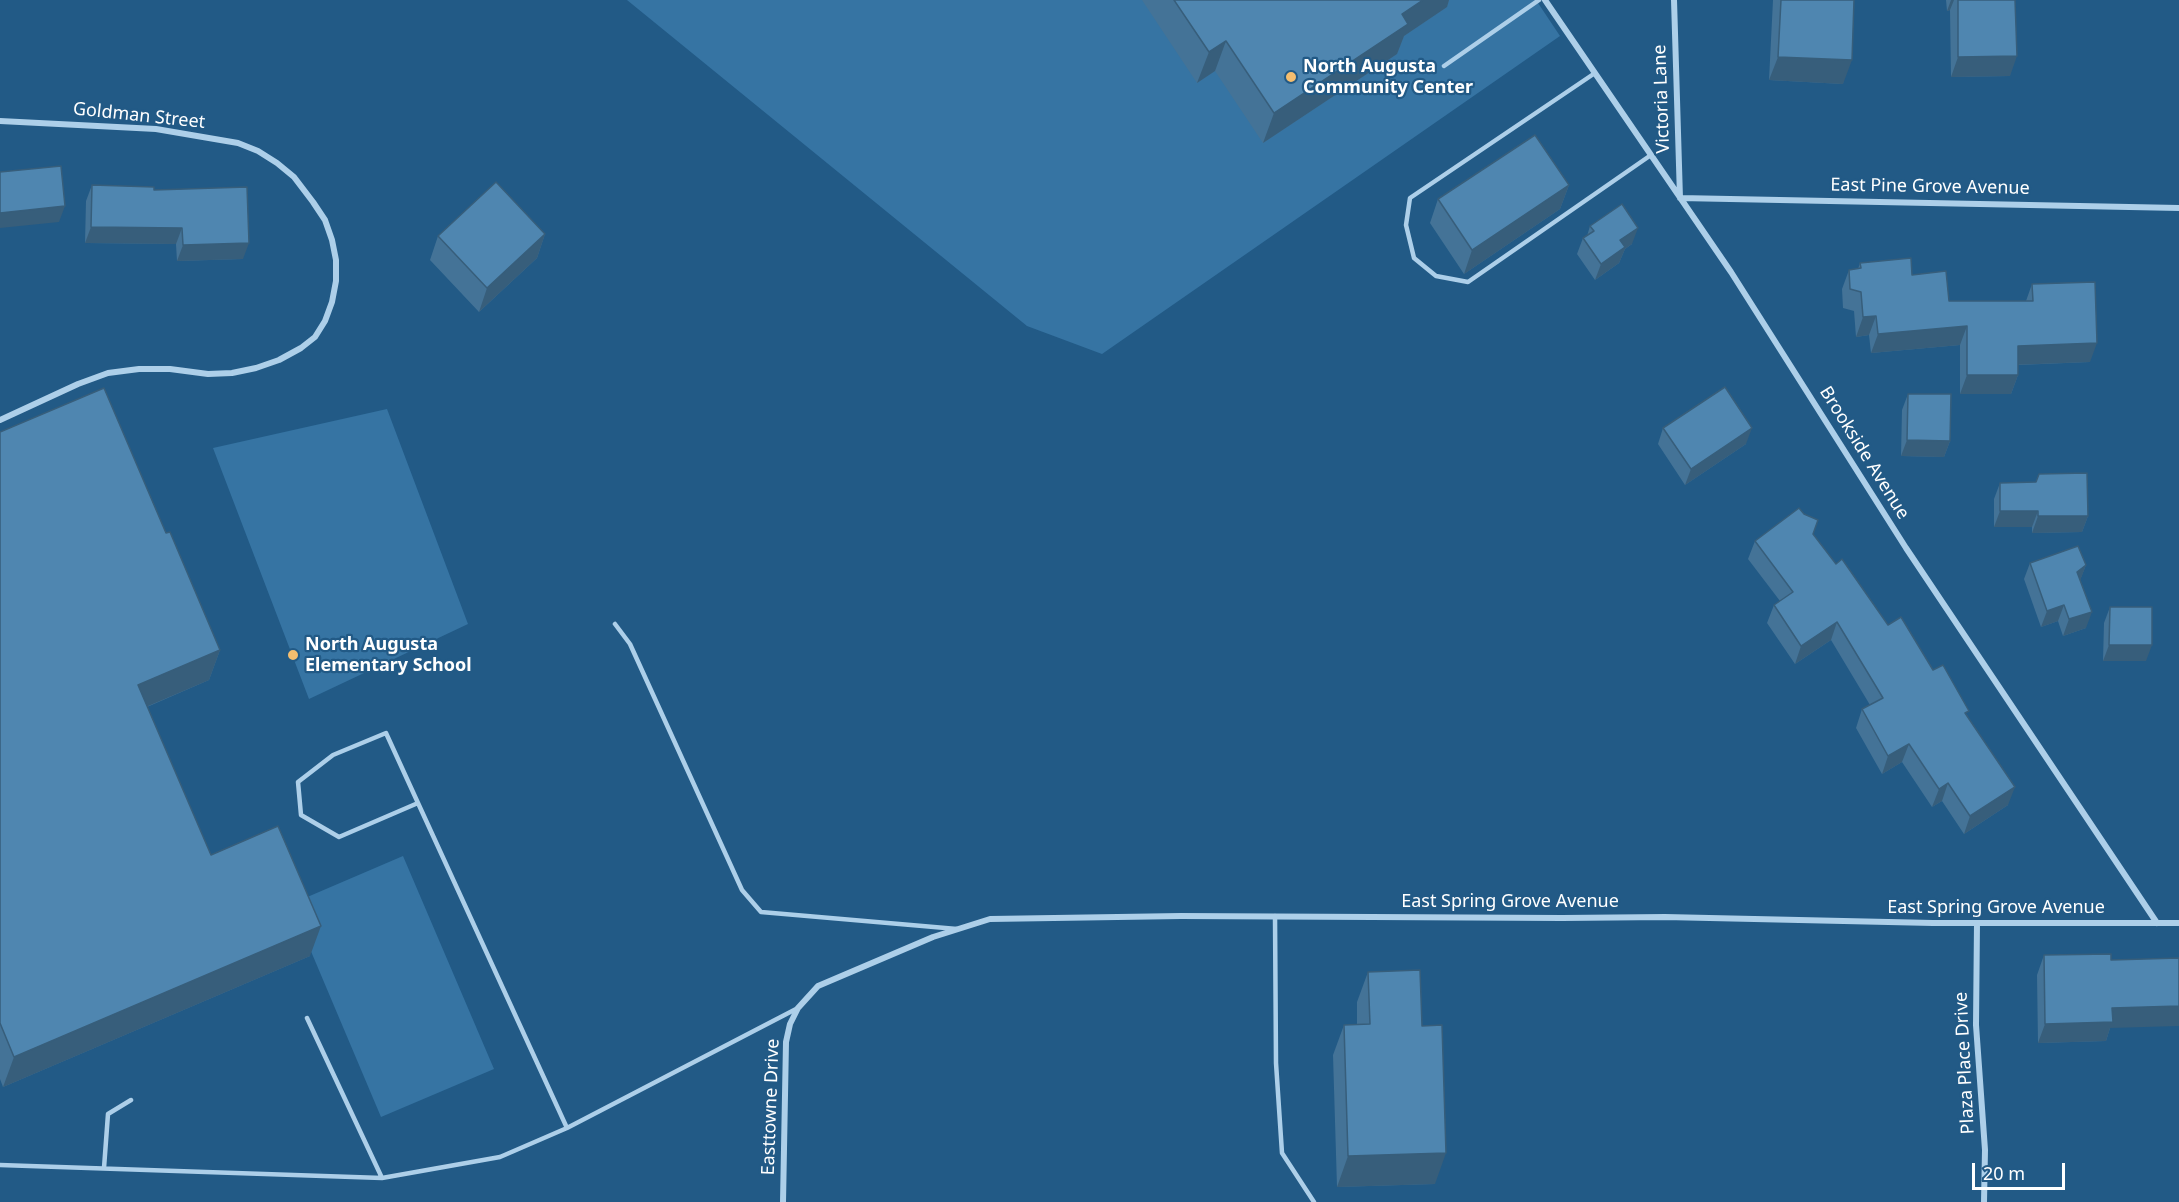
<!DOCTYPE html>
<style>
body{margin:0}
#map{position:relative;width:2179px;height:1202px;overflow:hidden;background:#225a86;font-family:"Noto Sans",sans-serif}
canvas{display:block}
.scale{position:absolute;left:1972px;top:1163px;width:93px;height:27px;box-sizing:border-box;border:3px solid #fff;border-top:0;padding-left:8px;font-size:18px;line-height:21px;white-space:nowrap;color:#fff;-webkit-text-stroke:4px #225a86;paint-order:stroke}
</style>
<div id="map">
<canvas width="2179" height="1202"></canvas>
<div class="scale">20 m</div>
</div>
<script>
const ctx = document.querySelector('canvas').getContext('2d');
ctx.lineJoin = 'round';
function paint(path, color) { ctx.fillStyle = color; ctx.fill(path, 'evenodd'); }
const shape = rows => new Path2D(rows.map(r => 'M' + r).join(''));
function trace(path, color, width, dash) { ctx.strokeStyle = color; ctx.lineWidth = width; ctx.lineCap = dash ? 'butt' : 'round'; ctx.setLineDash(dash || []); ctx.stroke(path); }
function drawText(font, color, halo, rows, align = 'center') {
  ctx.font = font + ' "Noto Sans",sans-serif'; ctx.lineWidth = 4.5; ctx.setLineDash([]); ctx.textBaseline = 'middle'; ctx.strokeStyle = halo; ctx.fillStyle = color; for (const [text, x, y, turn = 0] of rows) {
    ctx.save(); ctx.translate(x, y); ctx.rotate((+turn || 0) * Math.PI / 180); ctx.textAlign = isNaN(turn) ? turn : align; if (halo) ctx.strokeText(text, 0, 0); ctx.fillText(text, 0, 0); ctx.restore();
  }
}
paint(shape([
 [627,0,1536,0,1560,36,1102,354,1027,326],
 [387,409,468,624,309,699,213,448],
 [403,856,494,1069,381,1117,291,904]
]), '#3674a3');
trace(shape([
 [1444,66,1539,0],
 [1595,73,1410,198,1406,225,1414,258,1436,276,1468,282,1651,155],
 [615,624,630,644,742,890,761,912,957,929],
 [418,803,339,837,301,815,298,782,333,755,386,733,418,803,567,1128],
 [1275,916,1276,1063,1282,1153,1314,1202],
 [307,1018,382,1178],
 [0,1165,382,1178,500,1157,567,1128,798,1008],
 [104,1168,108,1114,131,1100]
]), '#adcfe9', 4.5);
trace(shape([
 [1545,0,1731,272,1906,548,2157,923],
 [1674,0,1680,198,2179,208],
 [0,121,156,129,238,143,258,151,277,163,294,177,313,202,325,220,332,240,336,260,336,281,332,302,325,321,315,337,301,348,279,360,256,368,232,373,208,374,170,369,139,369,108,373,78,384,0,420],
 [1977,923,1976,1025,1985,1150,1984,1202],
 [783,1202,786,1042,790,1024,798,1008,818,986,933,937,990,919,1181,916,1562,918,1665,917,1933,923,2179,923]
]), '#adcfe9', 6);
paint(shape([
 [1142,0,1449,0,1447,7,1404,36,1397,54,1263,143,1215,71,1197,83],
 [1773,0,1854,0,1843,84,1769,80],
 [1946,0,2015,0,2010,76,1951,77,1950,10,1947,11],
 [92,185,154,190,243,259,177,261,176,244,85,243,86,201],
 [1569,185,1560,209,1464,274,1430,223,1438,199],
 [1590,226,1632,244,1625,249,1619,263,1595,280,1577,254,1583,238,1587,236],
 [545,234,537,258,479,312,430,260,438,236],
 [1860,263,1912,275,1949,301,2026,301,2032,284,2090,362,2018,365,2018,375,2011,394,1960,394,1960,345,1871,353,1869,335,1856,337,1854,311,1843,308,1842,289,1849,270,1858,269],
 [1908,394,1950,441,1944,457,1901,456,1902,410],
 [1663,428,1746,444,1685,485,1658,444],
 [0,432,166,533,220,650,209,680,147,707,211,855,310,956,3,1087,0,1079],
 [2000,483,2088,516,2082,532,2032,533,2032,527,1994,527,1994,499],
 [1813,534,1836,564,1888,625,1933,670,1967,715,2008,805,1964,834,1942,801,1932,807,1902,762,1882,774,1856,728,1862,709,1870,705,1831,640,1795,664,1767,623,1774,605,1780,601,1748,559,1755,541],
 [2030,563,2086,565,2080,580,2086,628,2063,636,2058,621,2041,627,2024,579],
 [2110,607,2146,661,2103,661,2104,623],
 [2044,955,2110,1028,2106,1041,2038,1043,2037,975],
 [1368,972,1422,1026,1435,1184,1337,1187,1333,1055,1344,1025,1357,1024,1357,1002]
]), '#447397');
paint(shape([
 [1423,0,1449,0,1447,7,1404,36,1397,54,1263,143,1274,113,1402,14],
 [1951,0,1954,0,1950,10,1947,11],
 [1226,41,1215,71,1197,83,1209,52],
 [2017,56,2010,76,1951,77,1958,57],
 [1778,57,1852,60,1843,84,1769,80],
 [1569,185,1560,209,1464,274,1472,250],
 [65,206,59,222,0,228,0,213],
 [91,227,182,228,176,244,85,243],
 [1638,228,1632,244,1625,249,1619,263,1595,280,1601,264,1620,240],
 [545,234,537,258,479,312,487,288],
 [249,243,243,259,177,261,183,245],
 [1876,316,1869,335,1856,337,1863,317],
 [1967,326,1960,345,1871,353,1878,334],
 [2097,343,2090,362,2011,365,2018,346],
 [1967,375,2018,375,2011,394,1960,394],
 [1752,428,1746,444,1685,485,1691,469],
 [1907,440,1950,441,1944,457,1901,456],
 [2000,511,2038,511,2032,527,1994,527],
 [2038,516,2088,516,2082,532,2032,533],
 [2086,565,2080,581,2077,572],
 [2064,605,2058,621,2041,627,2047,611],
 [2092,612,2086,628,2063,636,2069,619],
 [1837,622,1831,640,1795,664,1801,646],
 [2109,645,2152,645,2146,661,2103,661],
 [220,650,209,680,127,715,138,685],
 [1909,744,1902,762,1882,774,1888,756],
 [1948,783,1942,801,1932,807,1939,789],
 [2015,787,2008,805,1964,834,1970,816],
 [321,926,310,956,3,1087,14,1057],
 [2179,1006,2179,1026,2110,1028,2106,1041,2038,1043,2045,1024,2112,1008],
 [1446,1153,1435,1184,1337,1187,1348,1156]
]), '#375e7b');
const building = shape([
 [1174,0,1423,0,1402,14,1408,24,1274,113,1226,41,1209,52,1174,0],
 [1781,0,1854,0,1852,60,1778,57,1781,0],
 [1958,0,2015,0,2017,56,1958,57,1958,0],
 [1535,135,1569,185,1472,250,1438,199,1535,135],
 [61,166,65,206,0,213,0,172,61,166],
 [496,182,545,234,487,288,438,236,496,182],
 [92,185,154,187,154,190,247,187,249,243,183,245,182,228,91,227,92,185],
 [1622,204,1638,228,1620,240,1625,247,1601,264,1583,238,1594,231,1590,226,1622,204],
 [1911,258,1912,275,1946,271,1949,301,2033,301,2032,284,2095,282,2097,343,2018,346,2018,375,1967,375,1967,326,1878,334,1876,316,1863,317,1861,292,1850,289,1849,270,1861,268,1860,263,1911,258],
 [1725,387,1752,428,1691,469,1663,428,1725,387],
 [104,388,166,533,170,532,220,650,138,685,211,855,278,826,321,926,14,1057,0,1023,0,432,104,388],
 [1908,394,1951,394,1950,441,1907,440,1908,394],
 [2087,473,2088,516,2038,516,2038,511,2000,511,2000,483,2036,482,2039,474,2087,473],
 [1799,508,1804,514,1818,520,1813,534,1836,564,1842,559,1888,625,1901,617,1933,670,1943,665,1969,711,1965,713,2015,787,1970,816,1948,783,1939,789,1909,744,1888,756,1862,709,1883,698,1837,622,1801,646,1774,605,1793,592,1755,541,1799,508],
 [2078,546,2086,565,2077,572,2092,612,2069,619,2064,605,2047,611,2030,563,2078,546],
 [2110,607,2152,607,2152,645,2109,645,2110,607],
 [2111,954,2111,960,2179,958,2179,1006,2112,1008,2113,1022,2045,1024,2044,955,2111,954],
 [1420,970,1422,1026,1442,1025,1446,1153,1348,1156,1344,1025,1370,1024,1368,972,1420,970]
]);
paint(building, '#4f86b0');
trace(building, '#375e7b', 1.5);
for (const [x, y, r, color] of [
 [1291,77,6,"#f5be6f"],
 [293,655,6,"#f5be6f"]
]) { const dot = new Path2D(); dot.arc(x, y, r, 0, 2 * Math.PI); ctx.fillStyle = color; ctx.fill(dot); trace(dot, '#225a86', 2); }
drawText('bold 18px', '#fff', '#225a86', [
 ["North Augusta",1303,67],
 ["Community Center",1303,88],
 ["North Augusta",305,645],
 ["Elementary School",305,666]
], 'left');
drawText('18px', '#fff', '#225a86', [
 ["Victoria Lane",1662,99,-92],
 ["Goldman Street",139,116,6],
 ["East Pine Grove Avenue",1930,187,1],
 ["Brookside Avenue",1864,453,58],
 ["East Spring Grove Avenue",1510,902],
 ["East Spring Grove Avenue",1996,908],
 ["Plaza Place Drive",1965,1063,-93],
 ["Easttowne Drive",771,1107,-88]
]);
</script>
